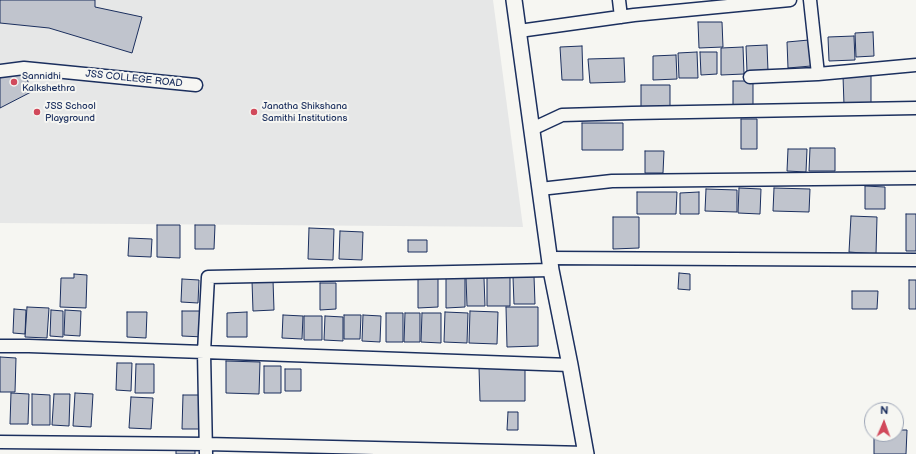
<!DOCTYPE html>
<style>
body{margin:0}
#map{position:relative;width:916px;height:454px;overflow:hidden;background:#f6f6f2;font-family:"Balsamiq Sans",sans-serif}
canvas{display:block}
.north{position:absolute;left:864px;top:402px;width:40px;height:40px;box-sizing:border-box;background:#f6f6f2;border:1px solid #9ea6b7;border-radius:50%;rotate:2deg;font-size:11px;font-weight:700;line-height:16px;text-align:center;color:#1b2f5e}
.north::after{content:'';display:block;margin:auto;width:14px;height:18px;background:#d1495b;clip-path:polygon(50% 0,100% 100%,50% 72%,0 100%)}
</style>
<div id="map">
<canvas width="916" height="454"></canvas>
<div class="north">N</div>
</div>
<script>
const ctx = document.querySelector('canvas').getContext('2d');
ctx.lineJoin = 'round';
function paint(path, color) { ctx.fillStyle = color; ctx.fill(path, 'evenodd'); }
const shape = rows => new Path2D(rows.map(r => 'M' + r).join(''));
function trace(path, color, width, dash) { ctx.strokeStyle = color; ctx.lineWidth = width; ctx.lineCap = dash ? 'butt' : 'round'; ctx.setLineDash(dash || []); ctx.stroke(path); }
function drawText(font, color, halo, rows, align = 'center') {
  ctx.font = font + ' "Balsamiq Sans",sans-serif'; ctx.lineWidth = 4; ctx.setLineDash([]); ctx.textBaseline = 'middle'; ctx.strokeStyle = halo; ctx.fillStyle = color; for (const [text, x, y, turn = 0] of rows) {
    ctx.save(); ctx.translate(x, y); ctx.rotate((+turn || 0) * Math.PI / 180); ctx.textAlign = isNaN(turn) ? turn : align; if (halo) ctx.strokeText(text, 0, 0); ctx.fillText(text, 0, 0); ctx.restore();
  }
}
paint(shape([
 [0,0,493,0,523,227,0,223]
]), '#e6e7e7');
const building = shape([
 [0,0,95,0,95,7,142,17,132,53,49,28,0,23,0,0],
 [698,22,722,22,723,47,699,48,698,22],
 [873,32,874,56,856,57,855,33,873,32],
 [854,36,855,60,829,61,828,37,854,36],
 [809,40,811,66,788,68,787,42,809,40],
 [767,45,768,71,747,72,746,46,767,45],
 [582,46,583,80,562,80,560,47,582,46],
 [743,47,744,74,721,75,721,48,743,47],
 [697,52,698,78,679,78,678,53,697,52],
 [700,52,717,52,717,74,701,75,700,52],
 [676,55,677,79,653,80,653,56,676,55],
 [624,58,625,82,590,83,588,59,624,58],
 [24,68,31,92,0,108,0,71,24,68],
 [871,75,871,104,844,105,843,76,871,75],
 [733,81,753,81,753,105,733,105,733,81],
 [641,85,670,85,670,108,641,108,641,85],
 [741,119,757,119,757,149,741,149,741,119],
 [582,123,623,123,623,150,582,150,582,123],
 [810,148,835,148,835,171,809,171,810,148],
 [788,149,807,149,806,172,787,171,788,149],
 [645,151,664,151,663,173,645,173,645,151],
 [865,186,885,187,885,209,865,209,865,186],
 [739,188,761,189,760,214,738,213,739,188],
 [774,188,810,189,809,212,773,211,774,188],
 [706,189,737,190,737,212,705,211,706,189],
 [637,192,677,192,676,214,637,214,637,192],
 [699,192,699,214,680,214,680,193,699,192],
 [906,214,916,214,916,251,906,251,906,214],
 [851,216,877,217,876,254,849,252,851,216],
 [613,217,639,217,639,248,613,249,613,217],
 [157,225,180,225,180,258,157,257,157,225],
 [195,225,215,225,214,249,195,249,195,225],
 [309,228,334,229,333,260,308,259,309,228],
 [340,231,363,232,362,260,339,259,340,231],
 [129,238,152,239,151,257,128,256,129,238],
 [408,240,427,240,427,252,408,252,408,240],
 [679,273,690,274,690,290,678,289,679,273],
 [74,274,87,275,86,308,60,307,61,278,74,278,74,274],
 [487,275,510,275,510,306,487,306,487,275],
 [418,276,438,276,438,307,418,308,418,276],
 [534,276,535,304,514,304,513,277,534,276],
 [446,278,465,278,465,307,446,308,446,278],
 [466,278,484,278,485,306,467,306,466,278],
 [182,279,199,280,198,303,181,302,182,279],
 [273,280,274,310,253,311,252,281,273,280],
 [909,280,916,280,916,309,909,309,909,280],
 [320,283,336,283,336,309,320,310,320,283],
 [852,291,878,291,877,309,852,309,852,291],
 [27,307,49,308,47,338,25,337,27,307],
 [506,307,538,307,538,346,507,347,506,307],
 [14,309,26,310,25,334,13,333,14,309],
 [51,310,63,311,63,337,50,336,51,310],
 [65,310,81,311,80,336,64,335,65,310],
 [182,311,204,311,204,337,182,336,182,311],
 [470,311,498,312,497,344,469,343,470,311],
 [127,312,147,312,146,338,127,337,127,312],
 [247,312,247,337,227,337,227,313,247,312],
 [445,312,468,313,467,343,444,342,445,312],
 [386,313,403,313,403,342,386,342,386,313],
 [405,313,420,313,420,342,404,342,405,313],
 [422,313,441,313,441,343,421,342,422,313],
 [283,315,303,316,302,339,282,338,283,315],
 [344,315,361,315,360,339,344,339,344,315],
 [363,315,381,316,380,342,362,341,363,315],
 [304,316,322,316,322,340,304,340,304,316],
 [325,316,343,317,343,341,324,340,325,316],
 [0,357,16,358,15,392,0,392,0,357],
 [226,361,260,362,259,394,226,393,226,361],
 [117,363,132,363,131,391,116,390,117,363],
 [136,364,154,364,154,393,135,393,136,364],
 [264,366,281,366,281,393,264,393,264,366],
 [479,367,525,367,525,401,480,401,479,367],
 [285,369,301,369,301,391,285,391,285,369],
 [11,393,29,394,28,424,10,424,11,393],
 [75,393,93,394,91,427,73,426,75,393],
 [32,394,50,395,50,425,32,425,32,394],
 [54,394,70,394,69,426,52,425,54,394],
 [183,395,200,395,199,429,182,429,183,395],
 [131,397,153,398,151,429,129,428,131,397],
 [508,412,518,412,518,430,507,430,508,412],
 [896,430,907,430,906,454,874,454,874,434,896,434,896,430],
 [176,448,195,448,195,454,176,454,176,448]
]);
paint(building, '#c0c4cd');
trace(building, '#1b2f5e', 1);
const minor = shape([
 [619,0,621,17],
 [810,0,818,74],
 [519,31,634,15,790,0],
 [0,71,24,68,196,85],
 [750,77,818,74,916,65],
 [532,129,562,115,632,113,916,108],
 [540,189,612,181,916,178],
 [549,258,916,260],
 [0,346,29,346,204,352,570,365],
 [0,442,206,444,586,453],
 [206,454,204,352,208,277,551,270]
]);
const tertiary = shape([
 [514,0,551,270,570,365,586,454]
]);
trace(minor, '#1b2f5e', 15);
trace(tertiary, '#1b2f5e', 18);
trace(minor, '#f6f6f2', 12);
trace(tertiary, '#f6f6f2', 15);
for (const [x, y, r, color] of [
 [14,82,4,"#d1495b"],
 [37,112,4,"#d1495b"],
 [254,112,4,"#d1495b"]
]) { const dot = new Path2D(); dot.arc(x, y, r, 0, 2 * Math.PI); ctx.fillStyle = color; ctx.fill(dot); trace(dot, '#f6f6f2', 1.5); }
drawText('10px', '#1b2f5e', '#f6f6f2', [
 ["Sannidhi",22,76],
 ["Kalkshethra",22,88],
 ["JSS School",45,106],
 ["Playground",45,118],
 ["Janatha Shikshana",262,106],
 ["Samithi Institutions",262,118]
], 'left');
drawText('10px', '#1b2f5e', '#f6f6f2', [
 ["JSS COLLEGE ROAD",134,79,6]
]);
</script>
